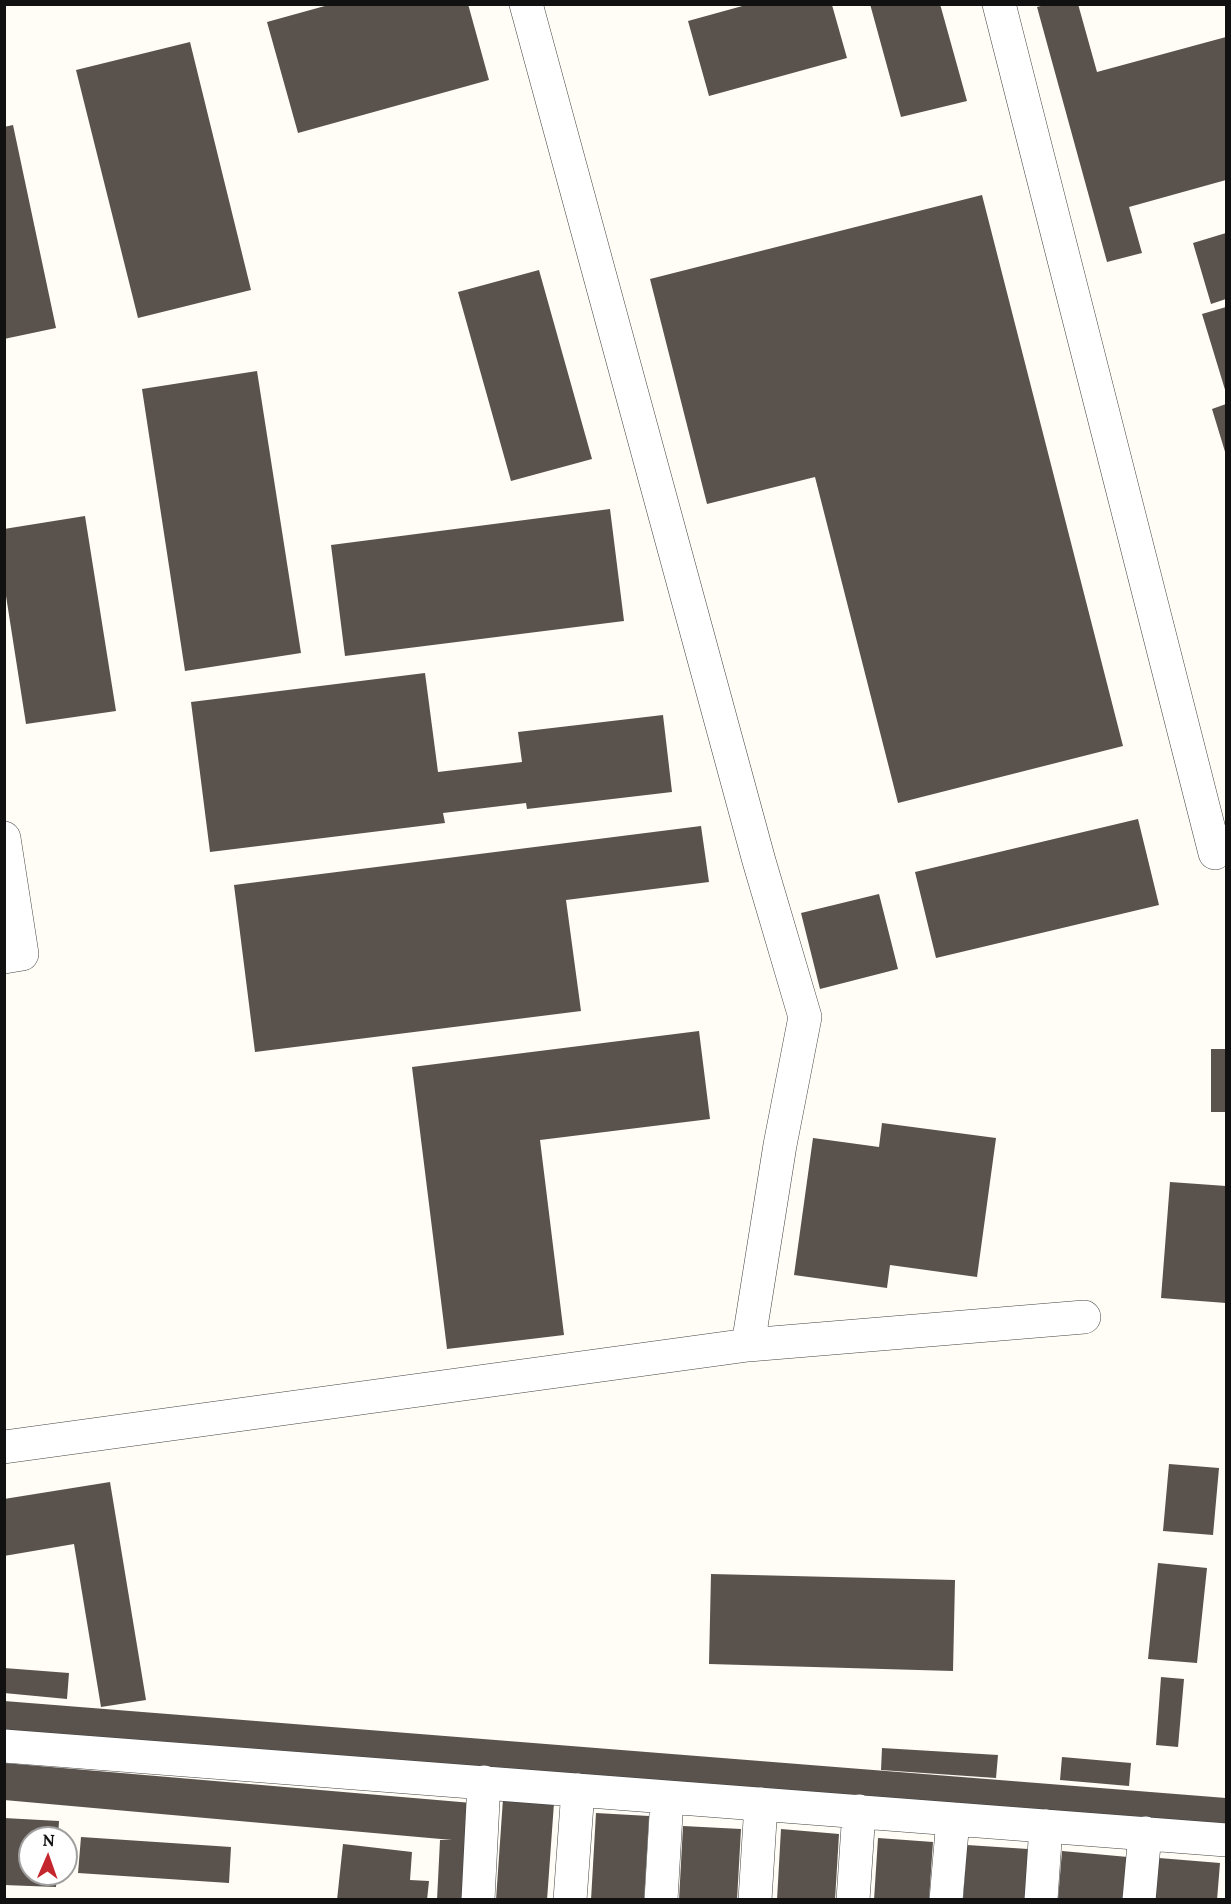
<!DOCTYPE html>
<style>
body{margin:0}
#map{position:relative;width:1231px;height:1904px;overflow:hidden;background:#fffdf5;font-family:Lora,serif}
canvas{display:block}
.frame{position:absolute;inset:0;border:6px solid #111;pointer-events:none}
.north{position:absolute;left:18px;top:1826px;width:60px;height:60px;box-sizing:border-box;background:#fff;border:2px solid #a0a0a0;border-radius:50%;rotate:2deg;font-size:16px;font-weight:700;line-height:24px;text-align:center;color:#111}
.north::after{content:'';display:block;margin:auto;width:21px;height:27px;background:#c4262e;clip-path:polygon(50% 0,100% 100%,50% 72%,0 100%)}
</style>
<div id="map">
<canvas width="1231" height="1904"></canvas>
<div class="frame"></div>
<div class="north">N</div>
</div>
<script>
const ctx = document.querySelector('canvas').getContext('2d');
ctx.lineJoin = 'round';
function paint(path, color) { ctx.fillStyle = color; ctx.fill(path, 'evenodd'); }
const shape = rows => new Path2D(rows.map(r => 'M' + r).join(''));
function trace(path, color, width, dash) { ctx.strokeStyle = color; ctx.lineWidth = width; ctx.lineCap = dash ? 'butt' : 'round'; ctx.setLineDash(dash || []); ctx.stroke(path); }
paint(shape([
 [332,4,468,4,489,80,298,133,267,22],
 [870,4,940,4,967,101,901,117],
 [1048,4,1078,4,1097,72,1226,37,1226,180,1129,207,1142,253,1107,262,1037,7],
 [746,5,832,5,847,58,709,96,688,21],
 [190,42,251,290,138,318,76,70],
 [13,125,56,328,4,339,4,127],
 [982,195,1123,746,898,803,815,477,707,504,650,279],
 [1226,233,1226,299,1211,304,1193,243],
 [539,270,592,459,511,481,458,292],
 [1226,307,1226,393,1202,314],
 [257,371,301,653,185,671,142,389],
 [1226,404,1226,455,1212,409],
 [610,509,624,621,345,656,331,545],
 [85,516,116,711,26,724,4,583,4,529],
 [425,673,438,772,522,762,518,732,663,715,672,792,527,809,526,803,443,813,445,823,210,852,191,702],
 [1138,819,1159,905,936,958,915,872],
 [701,826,709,882,566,900,581,1011,255,1052,234,885],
 [879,894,898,969,820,989,801,913],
 [699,1031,710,1119,540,1140,564,1335,447,1349,412,1067],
 [1211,1049,1226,1049,1226,1112,1211,1112],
 [882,1123,996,1138,977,1277,890,1265,887,1288,794,1275,813,1138,879,1147],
 [1170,1182,1226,1186,1226,1303,1161,1298],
 [1169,1464,1219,1468,1213,1535,1163,1531],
 [110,1482,146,1700,101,1707,74,1544,4,1556,4,1499],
 [1158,1563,1207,1568,1197,1663,1148,1659],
 [711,1574,955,1580,953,1671,709,1664],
 [4,1668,69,1673,67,1699,4,1693],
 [1161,1677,1184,1679,1178,1747,1156,1745],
 [4,1701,1226,1798,1226,1829,4,1732],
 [882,1748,998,1755,996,1778,881,1770],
 [1062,1757,1131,1763,1129,1786,1060,1780],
 [4,1763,472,1803,468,1900,437,1900,440,1840,452,1840,4,1800],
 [503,1799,554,1803,547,1900,496,1900],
 [596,1813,649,1816,644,1900,591,1900],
 [4,1818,59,1821,58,1838,30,1838,30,1874,57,1874,56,1887,4,1885],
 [683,1826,741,1829,737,1900,679,1900],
 [781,1829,839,1834,835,1900,777,1900],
 [81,1837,231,1847,229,1883,78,1873],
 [878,1838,933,1842,929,1900,874,1900],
 [343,1844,412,1852,410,1880,429,1881,427,1900,337,1900],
 [967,1845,1028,1849,1025,1900,963,1900],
 [1062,1851,1128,1857,1125,1900,1058,1900],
 [1159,1858,1220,1863,1217,1900,1155,1900]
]), '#5a524d');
const minor = shape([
 [526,4,759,861,805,1017,780,1145,748,1345,1084,1317],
 [999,4,1215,853],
 [4,838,22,954,4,957],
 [4,1447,748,1345],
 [4,1746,1226,1840],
 [478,1900,484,1782],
 [570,1900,578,1790],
 [661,1900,667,1797],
 [755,1900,761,1804],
 [853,1900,859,1811],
 [946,1900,953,1819],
 [1041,1900,1046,1826],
 [1139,1900,1145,1833]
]);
trace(minor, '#444', 34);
trace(minor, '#fff', 33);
</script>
